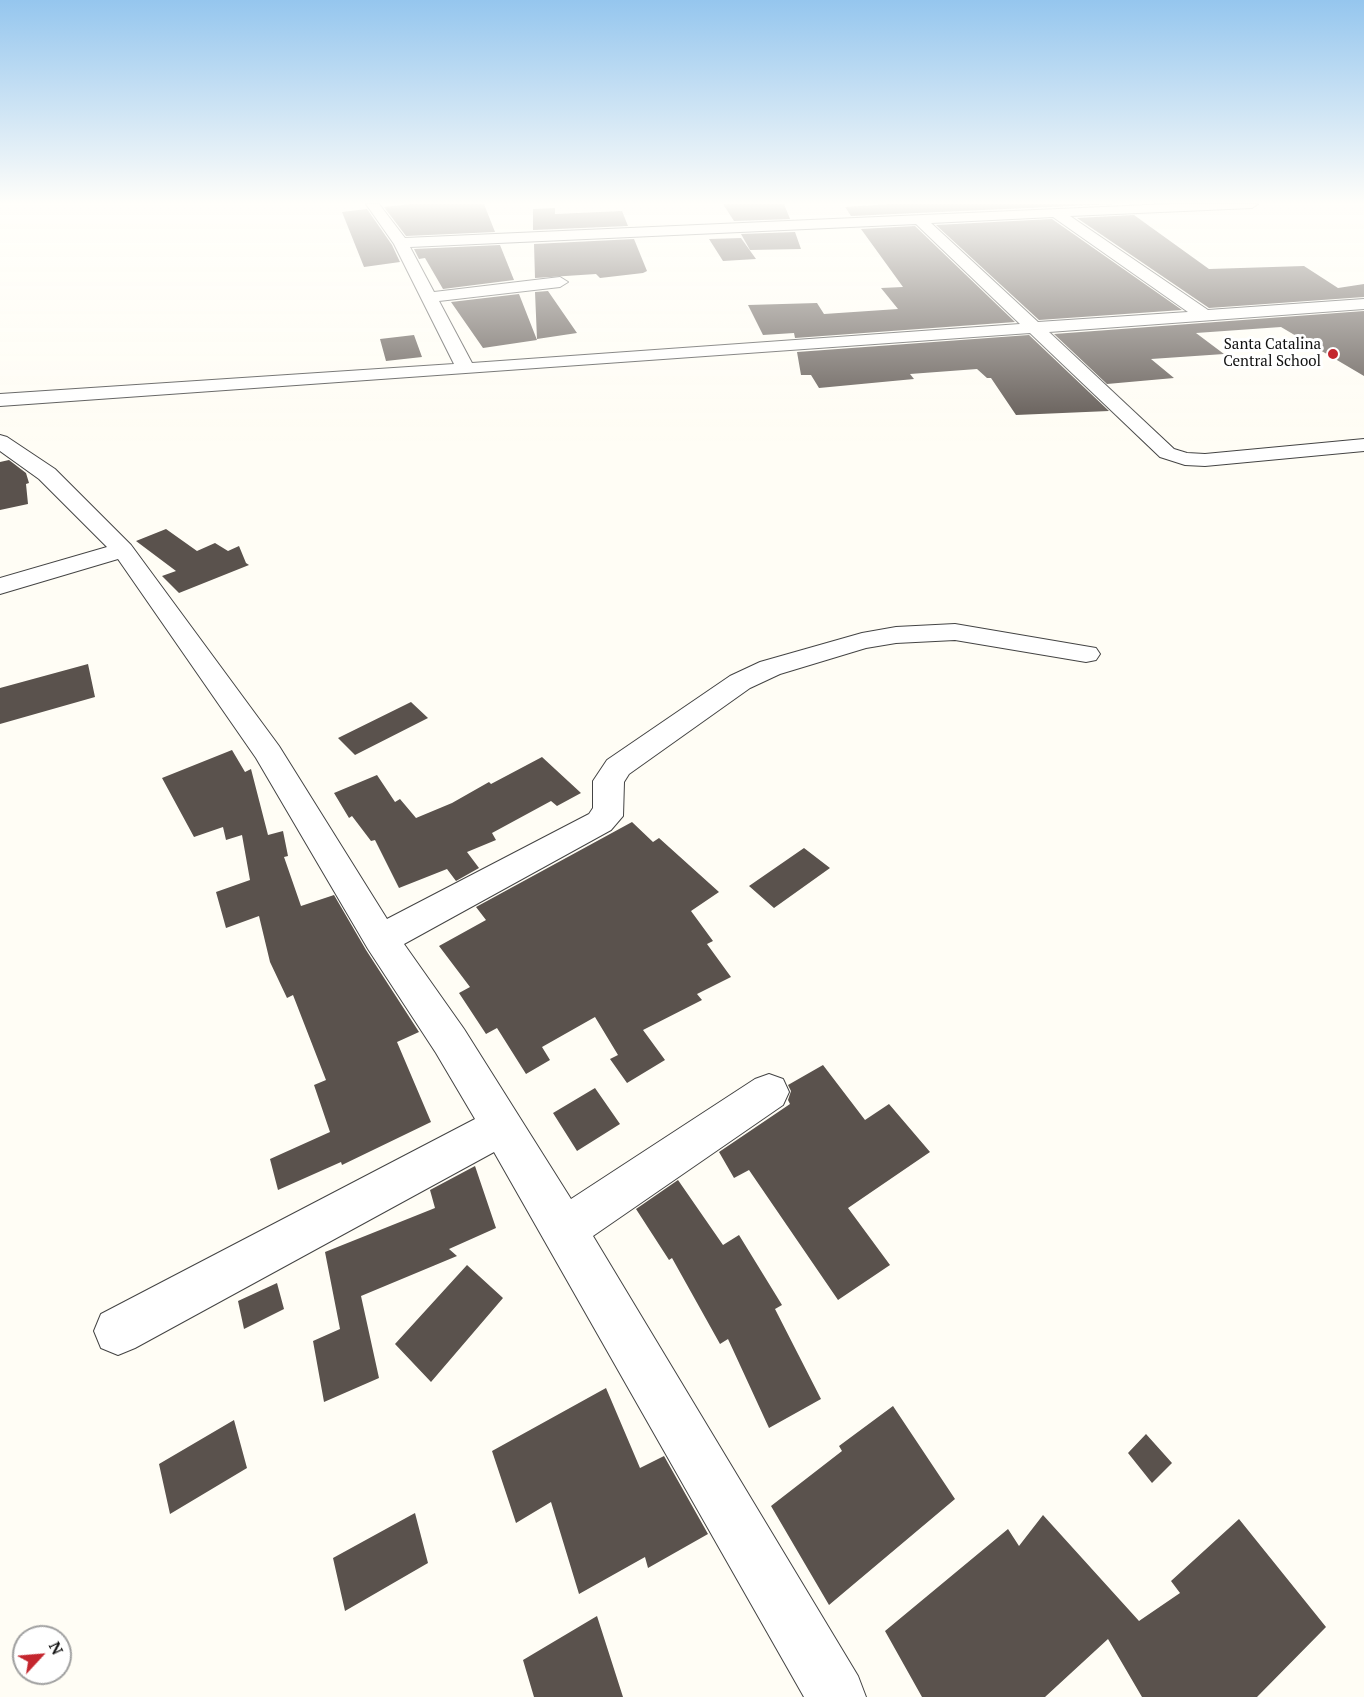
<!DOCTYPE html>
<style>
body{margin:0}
#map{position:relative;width:1364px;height:1697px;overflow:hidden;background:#fffdf5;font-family:"PT Serif",serif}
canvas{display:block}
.north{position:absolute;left:12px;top:1625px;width:60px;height:60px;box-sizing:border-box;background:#fff;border:2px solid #a0a0a0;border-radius:50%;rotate:64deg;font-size:16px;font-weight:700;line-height:24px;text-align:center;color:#111}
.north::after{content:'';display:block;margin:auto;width:21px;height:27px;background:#c4262e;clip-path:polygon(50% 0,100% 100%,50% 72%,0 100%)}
</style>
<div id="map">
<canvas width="1364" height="1697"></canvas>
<div class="north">N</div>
</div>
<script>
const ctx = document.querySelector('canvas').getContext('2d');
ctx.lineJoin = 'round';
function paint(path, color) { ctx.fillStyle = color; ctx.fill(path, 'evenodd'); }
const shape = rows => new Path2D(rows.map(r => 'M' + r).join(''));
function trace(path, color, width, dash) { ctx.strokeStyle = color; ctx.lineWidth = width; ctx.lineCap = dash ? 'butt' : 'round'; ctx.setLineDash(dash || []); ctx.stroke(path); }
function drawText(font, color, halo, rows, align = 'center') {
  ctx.font = font + ' "PT Serif",serif'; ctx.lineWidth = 6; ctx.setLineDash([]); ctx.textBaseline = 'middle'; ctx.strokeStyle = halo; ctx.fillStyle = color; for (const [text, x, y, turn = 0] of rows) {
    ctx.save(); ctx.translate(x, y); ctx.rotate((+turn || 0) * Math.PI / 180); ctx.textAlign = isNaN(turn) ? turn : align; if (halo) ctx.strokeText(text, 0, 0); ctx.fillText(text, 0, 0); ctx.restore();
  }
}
paint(shape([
 [412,204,484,204,495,232,406,236,384,207],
 [723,204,784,204,790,219,734,221],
 [891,204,1115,204,851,216,845,207],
 [555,208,555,214,622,211,628,226,533,230,533,209],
 [367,209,392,245,400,262,364,267,342,212],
 [1134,215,1209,269,1304,266,1338,288,1364,284,1364,297,1209,308,1077,218],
 [1052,219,1182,310,1039,320,936,225],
 [915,226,1015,322,795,338,794,333,763,335,748,305,817,303,824,314,898,309,881,288,903,287,861,229],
 [795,232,801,249,750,250,741,234],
 [741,238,756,259,723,261,709,239],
 [634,239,647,271,643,273,600,278,596,274,535,278,534,244],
 [500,245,514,280,443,289,425,258,419,259,414,249],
 [548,291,577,333,537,339,535,292],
 [519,294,537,340,483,348,451,302],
 [1364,311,1364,376,1281,327,1196,333,1224,354,1151,359,1174,378,1107,384,1054,334],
 [414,335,422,357,386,361,380,339],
 [1029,335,1109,411,1016,415,991,378,987,378,977,369,910,374,914,379,819,388,811,375,801,375,797,352],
 [9,460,26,473,29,483,26,484,28,504,0,510,0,462],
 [166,529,197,551,215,543,228,551,239,546,246,563,249,565,179,593,162,576,176,571,136,541],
 [88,664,95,697,0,724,0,688],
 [411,702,428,718,355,755,338,738],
 [232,750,245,772,251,769,268,835,283,831,288,856,284,857,301,906,334,895,366,950,419,1032,397,1042,431,1122,342,1165,341,1162,278,1190,270,1159,330,1132,314,1085,326,1080,293,995,287,998,270,962,259,916,226,928,216,892,250,880,242,835,226,840,223,827,194,837,162,778],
 [542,757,581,793,557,806,551,801,492,833,496,840,467,852,479,868,456,881,447,869,399,888,375,840,371,841,352,816,349,818,334,793,377,775,395,802,400,799,416,818,452,803,489,782,491,784],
 [632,822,653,842,659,838,719,892,691,911,713,941,707,944,731,977,697,994,702,1000,643,1030,665,1060,627,1083,610,1059,618,1055,595,1017,542,1047,550,1060,526,1074,497,1028,486,1034,459,993,470,987,439,946,486,920,476,907],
 [804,848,830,868,774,908,749,886],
 [823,1065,865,1120,889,1104,930,1152,848,1208,890,1265,838,1300,749,1170,734,1178,719,1152,790,1104,788,1100,791,1091,788,1085],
 [595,1088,620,1124,577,1151,553,1113],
 [475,1166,496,1228,449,1249,457,1256,361,1296,379,1378,324,1402,313,1341,340,1329,325,1252,435,1208,430,1190],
 [678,1180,723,1245,739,1235,782,1305,775,1309,821,1399,769,1428,728,1339,720,1344,672,1258,669,1260,636,1209],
 [467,1265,503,1298,431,1382,395,1344],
 [277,1283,284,1309,244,1329,238,1301],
 [606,1388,640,1468,664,1456,708,1534,648,1568,645,1557,579,1594,551,1502,516,1523,492,1451],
 [893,1406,955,1499,829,1605,771,1506,842,1451,839,1446],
 [234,1420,247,1468,170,1514,159,1464],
 [1146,1434,1172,1463,1152,1483,1128,1453],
 [415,1513,428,1563,345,1611,333,1558],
 [1043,1515,1139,1621,1180,1593,1171,1581,1239,1519,1326,1627,1257,1697,1142,1697,1108,1639,1045,1697,922,1697,885,1631,1008,1529,1019,1546],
 [597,1616,623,1697,534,1697,523,1660]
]), '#5a524d');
const minor = shape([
 [366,204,379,204,405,238,1171,204,1258,204,1252,208,1070,216,1208,310,1364,299,1364,309,1049,332,1174,449,1187,453,1205,454,1364,439,1364,451,1205,466,1185,465,1160,457,1030,333,0,406,0,394,454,364,394,244,366,204],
 [1053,217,1188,312,1038,322,931,223,1053,217],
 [916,224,1020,324,472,363,439,301,560,287,568,282,560,277,434,292,410,247,916,224],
 [0,435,7,437,55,469,131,545,279,746,387,919,589,814,593,808,593,781,607,760,730,676,760,662,862,633,896,627,955,624,1096,648,1100,654,1096,660,1086,662,955,640,896,643,866,648,780,674,750,688,629,774,624,782,623,816,611,830,404,944,464,1029,571,1199,755,1079,769,1074,783,1079,789,1092,783,1105,593,1236,858,1676,866,1697,804,1697,494,1152,135,1348,118,1355,101,1348,94,1331,101,1314,475,1119,436,1053,368,949,256,758,118,559,0,594,0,578,107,547,39,479,0,451,0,435]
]);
trace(minor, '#444', 2);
paint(minor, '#fff');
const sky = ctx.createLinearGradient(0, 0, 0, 441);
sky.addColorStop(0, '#95c6ee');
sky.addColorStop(0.46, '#fffefa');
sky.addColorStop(1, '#fffefa00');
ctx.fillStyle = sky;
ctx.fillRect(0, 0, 1364, 441);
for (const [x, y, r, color] of [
 [1333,354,6,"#c4262e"]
]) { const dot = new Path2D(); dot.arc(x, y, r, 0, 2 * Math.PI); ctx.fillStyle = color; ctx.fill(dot); trace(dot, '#fff', 2); }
drawText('15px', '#111', '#fff', [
 ["Santa Catalina",1321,345],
 ["Central School",1321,362]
], 'right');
</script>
